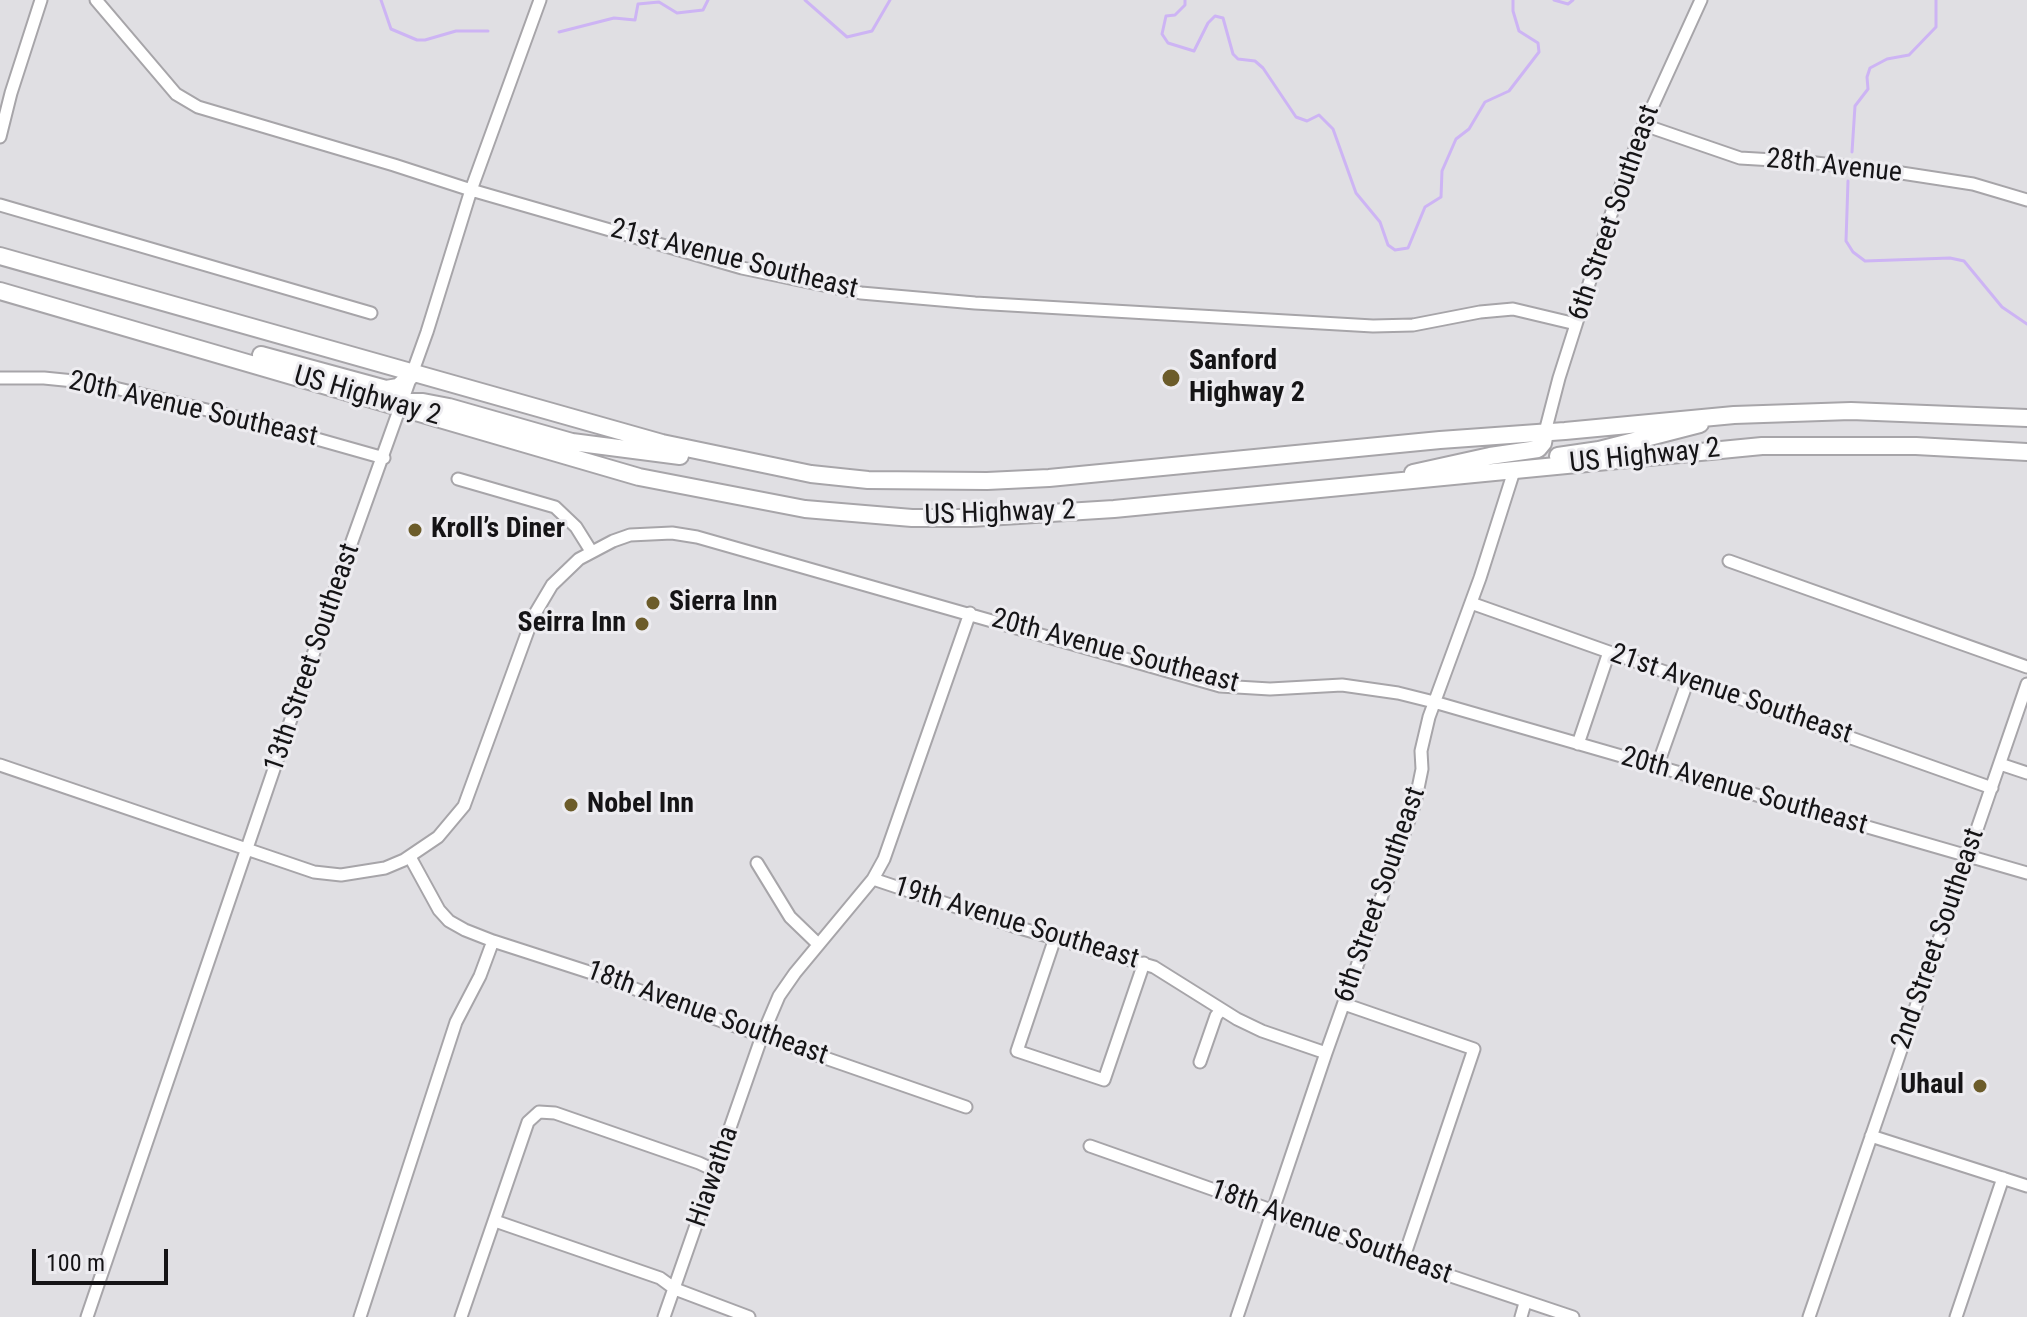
<!DOCTYPE html>
<meta charset="utf-8">
<style>
body{margin:0}
#map{position:relative;width:2027px;height:1317px;overflow:hidden;background:#e0dfe3;font-family:"Roboto Condensed",sans-serif}
canvas{display:block}
.scale{position:absolute;left:32px;top:1249px;width:136px;height:36px;box-sizing:border-box;border:4px solid #151416;border-top:0;padding-left:10px;font-size:24px;line-height:28px;white-space:nowrap;color:#151416;-webkit-text-stroke:6px #edecf0;paint-order:stroke}
</style>
<div id="map">
<canvas width="2027" height="1317"></canvas>
<div class="scale">100 m</div>
</div>
<script>
const ctx = document.querySelector('canvas').getContext('2d');
ctx.lineJoin = 'round';
const shape = rows => new Path2D(rows.map(r => 'M' + r).join(''));
function trace(path, color, width, dash) { ctx.strokeStyle = color; ctx.lineWidth = width; ctx.lineCap = dash ? 'butt' : 'round'; ctx.setLineDash(dash || []); ctx.stroke(path); }
function drawText(font, color, halo, rows, align = 'center') {
  ctx.font = font + ' "Roboto Condensed",sans-serif'; ctx.lineWidth = 6; ctx.setLineDash([]); ctx.textBaseline = 'middle'; ctx.strokeStyle = halo; ctx.fillStyle = color; for (const [text, x, y, turn = 0] of rows) {
    ctx.save(); ctx.translate(x, y); ctx.rotate((+turn || 0) * Math.PI / 180); ctx.textAlign = isNaN(turn) ? turn : align; if (halo) ctx.strokeText(text, 0, 0); ctx.fillText(text, 0, 0); ctx.restore();
  }
}
trace(shape([
 [381,0,391,29,417,40,425,40,456,31,488,31],
 [805,0,847,37,872,31,890,0],
 [1185,0,1185,5,1175,15,1166,16,1162,34,1168,43,1194,51,1208,23,1215,16,1223,18,1233,54,1238,59,1255,61,1263,68,1296,117,1307,121,1319,115,1333,129,1356,193,1380,222,1388,245,1395,250,1408,248,1425,207,1441,197,1442,171,1456,139,1469,129,1485,102,1509,91,1539,52,1538,43,1519,31,1513,11,1513,0],
 [1554,0,1568,4,1573,0],
 [559,32,614,18,635,20,638,4,659,2,677,13,703,10,708,0],
 [1852,152,1855,106,1868,89,1867,77,1870,68,1887,59,1909,55,1936,27,1936,0],
 [1848,181,1846,241,1853,252,1865,261,1950,258,1964,261,2002,307,2027,324]
]), '#cdb4f4', 3);
const minor = shape([
 [96,0,176,94,198,107,394,165,471,190,742,268,861,293,975,303,1373,326,1413,325,1480,312,1513,309,1576,324],
 [1644,125,1740,158,1807,162,1895,172,1973,184,2027,200],
 [0,137,11,93,41,0],
 [0,205,371,313],
 [0,378,44,378,94,383,253,421,384,458],
 [1545,432,1559,378,1616,199,1644,125,1701,0],
 [458,479,555,507,576,527,591,551],
 [1729,561,2027,667],
 [1471,603,1992,788],
 [1578,744,1609,652],
 [2000,764,2027,773],
 [0,765,314,872,341,875,385,868,404,860,438,837,464,806,533,617,552,585,579,559,613,541,630,535,672,533,697,537,1220,686,1270,689,1342,685,1398,693,1434,702,2027,873],
 [1657,767,1688,680],
 [410,857,439,910,449,921,465,930,493,941],
 [757,863,790,917,818,944],
 [873,879,1013,926,1154,967,1237,1019,1262,1031,1326,1053],
 [1055,938,1017,1051,1104,1080,1144,963],
 [1344,1004,1474,1049,1403,1260],
 [1200,1062,1216,1016,1221,1010],
 [1871,1136,2027,1186],
 [1090,1146,1274,1211,1403,1260,1573,1317],
 [495,1221,660,1278,675,1289,749,1317],
 [87,1317,346,558,427,332,471,190,540,0],
 [360,1317,456,1022,480,976,493,941,592,973,762,1036,966,1107],
 [461,1317,528,1122,539,1112,555,1113,699,1163,716,1171],
 [664,1317,762,1036,779,996,795,973,873,879,884,859,970,613],
 [1237,1317,1326,1053,1415,803,1422,769,1421,751,1429,717,1480,578,1514,471],
 [1521,1317,1525,1303],
 [1809,1317,2027,684],
 [1956,1317,2003,1178]
]);
const highway = shape([
 [0,256,662,443,811,474,868,480,987,481,1049,478,1440,440,1565,431,1734,415,1851,411,2027,418],
 [0,291,639,477,805,509,912,518,971,518,1114,509,1762,446,1916,446,2027,452],
 [261,355,386,389,398,387,413,374],
 [403,406,411,402,423,402,449,407,572,442,680,456],
 [1558,456,1599,450,1700,424],
 [1413,473,1490,456,1538,449,1543,443,1545,432]
]);
trace(minor, '#a7a5a9', 15);
trace(highway, '#a7a5a9', 20);
trace(minor, '#fff', 11);
trace(highway, '#fff', 16);
for (const [x, y, r, color] of [
 [1171,378,10,"#6c5c2a"],
 [415,530,8,"#6c5c2a"],
 [653,603,8,"#6c5c2a"],
 [642,624,8,"#6c5c2a"],
 [571,805,8,"#6c5c2a"],
 [1980,1086,8,"#6c5c2a"]
]) { const dot = new Path2D(); dot.arc(x, y, r, 0, 2 * Math.PI); ctx.fillStyle = color; ctx.fill(dot); trace(dot, '#edecf0', 3); }
drawText('28px', '#151416', '#edecf0', [
 ["28th Avenue",1834,167,6],
 ["6th Street Southeast",1615,213,-71],
 ["21st Avenue Southeast",734,260,14],
 ["US Highway 2",367,397,16],
 ["20th Avenue Southeast",193,410,13],
 ["US Highway 2",1645,457,-6],
 ["US Highway 2",1000,514,-2],
 ["20th Avenue Southeast",1115,652,15],
 ["13th Street Southeast",313,658,-71],
 ["21st Avenue Southeast",1731,695,19],
 ["20th Avenue Southeast",1744,792,16],
 ["6th Street Southeast",1381,895,-71],
 ["19th Avenue Southeast",1016,924,17],
 ["2nd Street Southeast",1939,939,-71],
 ["18th Avenue Southeast",707,1014,20],
 ["Hiawatha",714,1177,-71],
 ["18th Avenue Southeast",1331,1233,20]
]);
drawText('bold 28px', '#151416', '#edecf0', [
 ["Sanford",1189,362],
 ["Highway 2",1189,394],
 ["Kroll’s Diner",431,530],
 ["Sierra Inn",669,603],
 ["Seirra Inn",626,624,"right"],
 ["Nobel Inn",587,805],
 ["Uhaul",1964,1086,"right"]
], 'left');
</script>
